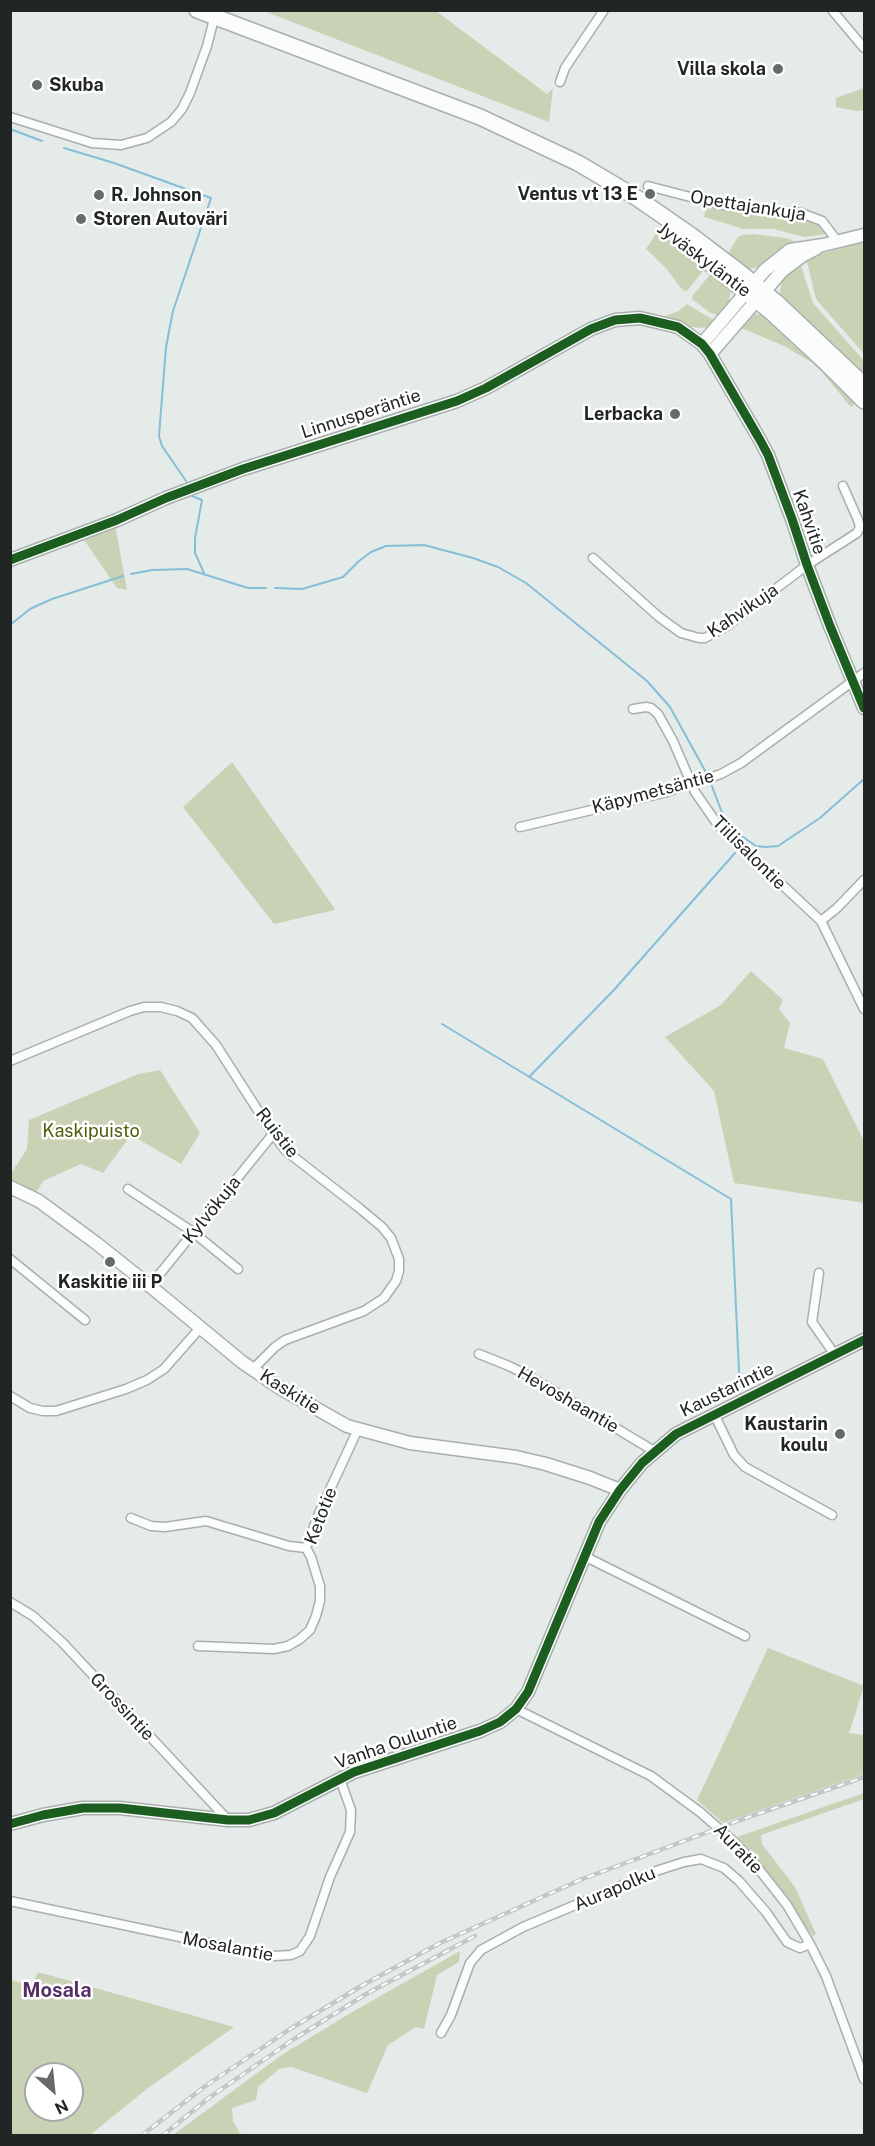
<!DOCTYPE html>
<meta charset="utf-8">
<style>
body{margin:0}
#map{position:relative;width:875px;height:2146px;overflow:hidden;background:#e4ebe9;font-family:"Public Sans",sans-serif}
canvas{display:block}
.frame{position:absolute;inset:0;border:12px solid #212625;pointer-events:none}
.north{position:absolute;left:24px;top:2062px;width:60px;height:60px;box-sizing:border-box;background:#fff;border:2px solid #a6a8a8;border-radius:50%;rotate:153deg;font-size:16px;font-weight:700;line-height:24px;text-align:center;color:#212625}
.north::after{content:'';display:block;margin:auto;width:21px;height:27px;background:#656b6a;clip-path:polygon(50% 0,100% 100%,50% 72%,0 100%)}
</style>
<div id="map">
<canvas width="875" height="2146"></canvas>
<div class="frame"></div>
<div class="north">N</div>
</div>
<script>
const ctx = document.querySelector('canvas').getContext('2d');
ctx.lineJoin = 'round';
function paint(path, color) { ctx.fillStyle = color; ctx.fill(path, 'evenodd'); }
const shape = rows => new Path2D(rows.map(r => 'M' + r).join(''));
function trace(path, color, width, dash) { ctx.strokeStyle = color; ctx.lineWidth = width; ctx.lineCap = dash ? 'butt' : 'round'; ctx.setLineDash(dash || []); ctx.stroke(path); }
function drawText(font, color, halo, rows, align = 'center') {
  ctx.font = font + ' "Public Sans",sans-serif'; ctx.lineWidth = 5; ctx.setLineDash([]); ctx.textBaseline = 'middle'; ctx.strokeStyle = halo; ctx.fillStyle = color; for (const [text, x, y, turn = 0] of rows) {
    ctx.save(); ctx.translate(x, y); ctx.rotate((+turn || 0) * Math.PI / 180); ctx.textAlign = isNaN(turn) ? turn : align; if (halo) ctx.strokeText(text, 0, 0); ctx.fillText(text, 0, 0); ctx.restore();
  }
}
paint(shape([
 [264,11,436,11,547,94,553,88,549,122],
 [864,88,864,110,856,111,836,107,836,98],
 [706,208,786,216,817,222,823,226,826,234,804,237,774,229,744,229,704,217],
 [657,232,707,266,686,292,680,287,666,268,646,249],
 [753,234,786,238,794,241,795,246,774,254,756,268,745,269,727,255,738,237,742,235],
 [864,242,864,354,816,299,806,258],
 [800,262,813,303,864,361,864,380,784,302,780,294,782,279],
 [713,271,731,290,729,301,719,316,709,312,692,299,693,295],
 [687,304,715,321,712,326,704,328,690,327,662,317,679,311],
 [755,314,766,315,819,362,855,403,851,407,821,371,811,362,784,346,741,328],
 [115,525,127,590,117,588,84,540],
 [232,762,335,909,335,910,274,924,183,807],
 [751,971,783,1000,779,1009,790,1023,784,1048,823,1059,864,1141,864,1203,734,1183,714,1091,665,1037,721,1005],
 [160,1070,200,1133,181,1164,131,1135,103,1173,81,1164,43,1181,33,1198,11,1188,10,1175,27,1149,29,1120,138,1074],
 [768,1648,864,1686,849,1733,864,1735,864,1774,723,1823,697,1800],
 [864,1793,864,1799,761,1835,762,1844,795,1887,816,1934,813,1936,737,1837],
 [460,1951,459,1962,437,1975,424,2029,416,2027,388,2045,367,2093,291,2067,279,2069,258,2087,256,2100,232,2108,233,2121,241,2135,173,2135,283,2054,354,2011],
 [38,1972,234,2027,148,2088,90,2135,11,2135,11,1980,32,1986],
 [36,2074,72,2074,72,2110,36,2110]
]), '#cad2b6');
trace(shape([
 [10,129,42,141],
 [64,148,114,163,211,198,173,311,166,347,159,436,162,446,186,481],
 [192,496,202,500,195,538,195,553,204,573],
 [131,574,152,570,187,569,248,588,266,588],
 [275,588,302,589,343,577,359,561,371,552,386,546,424,545,473,558,498,567,526,583,647,681,670,707,708,776],
 [10,625,30,609,52,599,123,576],
 [710,781,727,826,756,846,766,847,778,846,820,818,864,779],
 [442,1024,731,1199,740,1393],
 [529,1077,613,991,735,853]
]), '#86bed8', 2);
const street = shape([
 [832,10,864,48],
 [560,82,565,68,604,10],
 [10,117,92,143,121,145,147,138,171,122,182,109,190,93,207,46,215,15],
 [648,186,717,204,801,213,822,221,838,242],
 [593,558,659,617,681,633,699,638,705,638,727,626,807,565,857,533,860,527,858,520,843,486],
 [633,709,646,707,651,708,658,714,673,741,695,792,718,825,821,921,864,1009],
 [520,827,663,793,721,774,741,763,864,673],
 [821,921,837,908,864,880],
 [10,1061,130,1011,144,1007,161,1007,177,1011,192,1018,216,1045,273,1134,286,1151,358,1207,382,1227,391,1238,399,1259,399,1271,396,1281,384,1298,364,1311,285,1340,275,1347,253,1369],
 [128,1189,193,1232,238,1269],
 [10,1259,85,1320],
 [819,1273,812,1322,835,1355],
 [150,1286,273,1134],
 [479,1354,509,1366,529,1376,654,1451],
 [10,1396,30,1408,43,1411,56,1411,126,1389,147,1380,164,1369,200,1328],
 [714,1414,734,1455,745,1467,832,1515],
 [131,1518,151,1526,165,1527,206,1521,289,1546,306,1548],
 [584,1556,745,1636],
 [10,1602,33,1616,62,1642,228,1820],
 [198,1646,274,1649,288,1646,300,1639,310,1630,316,1616,320,1601,320,1586,311,1557,306,1548,320,1511,358,1429],
 [516,1709,651,1776,700,1812,733,1841,754,1863,787,1905,810,1944,826,1976,864,2079],
 [10,1901,218,1945,274,1956,291,1955,300,1951,310,1936,330,1877,350,1832,351,1810,340,1779],
 [441,2033,451,2015,470,1963,481,1950,523,1927,656,1871,684,1862,701,1859,724,1868,739,1881,766,1912,787,1942,800,1948,810,1944]
]);
const secondary = shape([
 [702,344,765,270,790,250,823,245,864,235],
 [710,354,782,271,802,256,817,248],
 [10,560,117,520,166,498,243,469,457,401,486,388,591,329,615,320,640,318,678,327,702,344,710,354,760,440,768,455,792,519,807,565,830,626,864,708],
 [10,1187,39,1201,96,1243,150,1286,242,1362,280,1388,347,1426,410,1443,516,1457,546,1464,590,1478,620,1490],
 [10,1824,43,1815,83,1808,120,1808,228,1820,249,1820,274,1813,354,1772,480,1731,500,1722,516,1709,528,1692,599,1522,620,1490,642,1463,676,1434,864,1340]
]);
const highway = shape([
 [197,10,480,117,578,163,637,198,692,236,742,274,776,302,864,385],
 [684,243,770,311,823,360,864,401]
]);
trace(street, '#aaafae', 11);
trace(secondary, '#aaafae', 15);
trace(highway, '#aaafae', 18);
trace(street, '#fbfcfc', 8);
trace(secondary, '#fbfcfc', 12);
trace(highway, '#fbfcfc', 15);
const rail = shape([
 [141,2136,204,2087,290,2029,363,1985,440,1943,580,1880,740,1820,864,1777],
 [162,2136,210,2097,294,2039,368,1993,475,1936]
]);
trace(rail, '#c5c7c7', 4.5);
trace(rail, '#fff', 2, [7]);
trace(shape([
 [10,560,117,520,166,498,243,469,457,401,486,388,591,329,615,320,640,318,678,327,702,344,710,354,760,440,768,455,792,519,807,565,830,626,864,708],
 [10,1824,43,1815,83,1808,120,1808,228,1820,249,1820,274,1813,354,1772,480,1731,500,1722,516,1709,528,1692,599,1522,620,1490,642,1463,676,1434,864,1340]
]), '#1b5e20', 9);
for (const [x, y, r, color] of [
 [778,69,6,"#656b6a"],
 [37,85,6,"#656b6a"],
 [650,194,6,"#656b6a"],
 [99,195,6,"#656b6a"],
 [81,219,6,"#656b6a"],
 [675,414,6,"#656b6a"],
 [110,1262,6,"#656b6a"],
 [840,1434,6,"#656b6a"]
]) { const dot = new Path2D(); dot.arc(x, y, r, 0, 2 * Math.PI); ctx.fillStyle = color; ctx.fill(dot); trace(dot, '#fff', 2); }
drawText('bold 18px', '#212625', '#fff', [
 ["Villa skola",766,69],
 ["Skuba",49,85,"left"],
 ["Ventus vt 13 E",638,194],
 ["R. Johnson",111,195,"left"],
 ["Storen Autoväri",93,219,"left"],
 ["Lerbacka",663,414],
 ["Kaskitie iii P",110,1282,"center"],
 ["Kaustarin",828,1424],
 ["koulu",828,1445]
], 'right');
drawText('18px', '#212625', '#fff', [
 ["Opettajankuja",748,206,9],
 ["Jyväskyläntie",704,260,37],
 ["Linnusperäntie",361,414,-18],
 ["Kahvitie",809,522,71],
 ["Kahvikuja",743,611,-34],
 ["Käpymetsäntie",653,792,-15],
 ["Tiilisalontie",749,853,45],
 ["Ruistie",277,1133,52],
 ["Kylvökuja",212,1210,-51],
 ["Kaustarintie",727,1390,-26],
 ["Kaskitie",290,1392,32],
 ["Hevoshaantie",568,1400,30],
 ["Ketotie",321,1516,-69],
 ["Grossintie",122,1707,47],
 ["Vanha Ouluntie",396,1743,-19],
 ["Auratie",738,1849,46],
 ["Aurapolku",615,1889,-23],
 ["Mosalantie",228,1947,11]
]);
drawText('18px', '#535d0b', '#fff', [
 ["Kaskipuisto",91,1131]
]);
drawText('bold 20px', '#572f65', '#fff', [
 ["Mosala",57,1991]
]);
</script>
